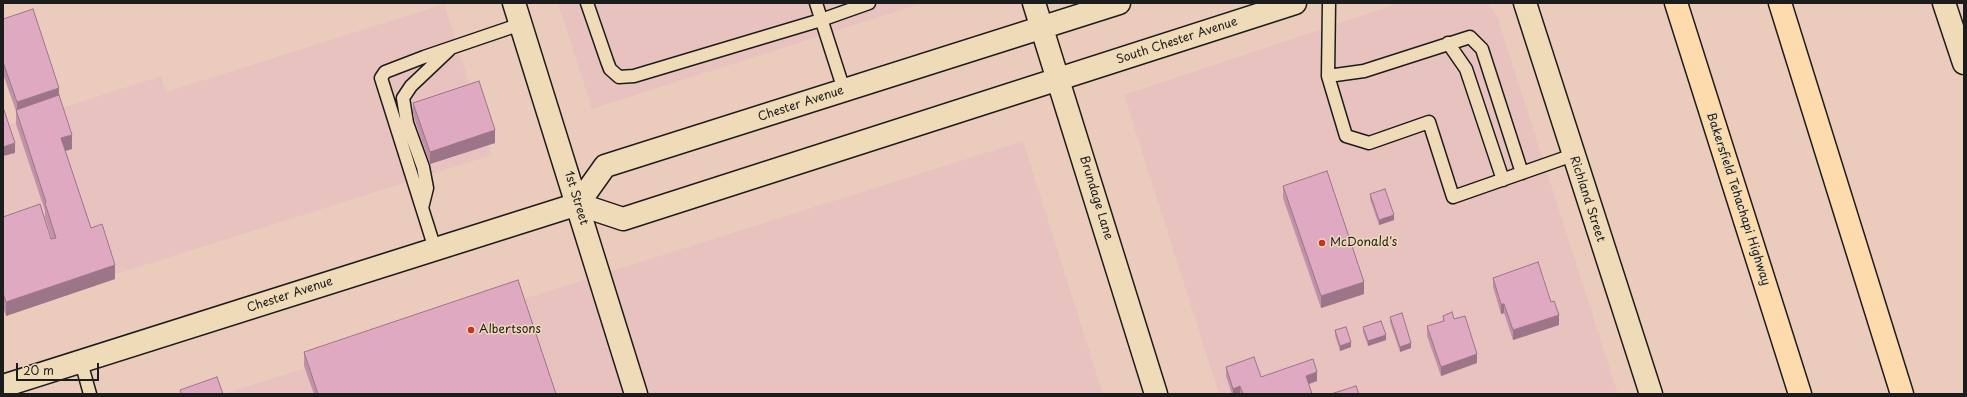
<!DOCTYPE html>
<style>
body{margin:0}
#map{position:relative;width:1967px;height:397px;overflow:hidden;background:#ebccbc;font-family:"Playpen Sans",sans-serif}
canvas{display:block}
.frame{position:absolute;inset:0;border:4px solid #1c1c1c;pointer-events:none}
.scale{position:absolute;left:16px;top:363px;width:83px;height:18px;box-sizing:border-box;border:2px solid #1c1c1c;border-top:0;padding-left:5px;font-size:12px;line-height:14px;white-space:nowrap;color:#1c1c1c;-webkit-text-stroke:3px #f0dbb9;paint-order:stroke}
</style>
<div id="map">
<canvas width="1967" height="397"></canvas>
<div class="frame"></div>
<div class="scale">20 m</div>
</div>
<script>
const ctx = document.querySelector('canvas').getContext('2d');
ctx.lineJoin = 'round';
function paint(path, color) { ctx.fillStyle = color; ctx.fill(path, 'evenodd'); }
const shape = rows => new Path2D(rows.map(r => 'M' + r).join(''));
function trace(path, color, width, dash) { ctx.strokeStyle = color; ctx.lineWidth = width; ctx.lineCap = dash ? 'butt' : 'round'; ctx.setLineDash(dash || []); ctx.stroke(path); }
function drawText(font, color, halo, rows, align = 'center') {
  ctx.font = font + ' "Playpen Sans",sans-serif'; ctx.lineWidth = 3; ctx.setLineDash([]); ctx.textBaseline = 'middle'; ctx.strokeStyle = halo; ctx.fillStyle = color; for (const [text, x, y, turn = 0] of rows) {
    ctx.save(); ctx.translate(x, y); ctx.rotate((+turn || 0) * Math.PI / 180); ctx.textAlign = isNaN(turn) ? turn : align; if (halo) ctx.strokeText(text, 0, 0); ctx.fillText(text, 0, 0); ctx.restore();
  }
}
paint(shape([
 [558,3,923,3,592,109],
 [1399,3,1487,3,1497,16,1618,394,1219,394,1124,95],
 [444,4,492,155,3,310,3,106,9,125,161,76,166,92],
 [1023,141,1103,394,223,394]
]), '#e7c2be');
const lane = shape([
 [587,3,607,61,610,69,619,77,634,76,821,20,869,3],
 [816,3,844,90],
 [1329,3,1328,76,1346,136,1369,143,1429,122,1453,197,1573,155],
 [1448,43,1466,69,1503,180],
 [1328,76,1364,71,1470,37,1482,49,1522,173],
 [422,208,427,188,423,167,407,123,403,98,411,86,449,50],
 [435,249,381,78,385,72,424,57,521,24],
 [81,362,90,394]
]);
const street = shape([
 [514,3,636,394]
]);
const secondary = shape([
 [1034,3,1156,394],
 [1525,3,1651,394],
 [1944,3,1964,63],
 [578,204,605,166,1119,3],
 [3,386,578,204,623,219,1295,3]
]);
const highway = shape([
 [1676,3,1800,394],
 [1780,3,1902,394]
]);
trace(lane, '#1c1c1c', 15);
trace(street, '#1c1c1c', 25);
trace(secondary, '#1c1c1c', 25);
trace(highway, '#1c1c1c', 25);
trace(lane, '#f0dbb9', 12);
trace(street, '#f0dbb9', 22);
trace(secondary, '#f0dbb9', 22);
trace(highway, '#fedbac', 22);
paint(shape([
 [3,19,59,96,72,149,65,151,91,228,115,279,6,316,3,307,3,217,52,239,45,217,45,211,16,124,16,111,3,74],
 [413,103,495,143,430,164,413,115],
 [1283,186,1364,294,1321,308,1283,198],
 [1370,194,1394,220,1379,225,1370,199],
 [1493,278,1559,325,1513,340,1504,313,1501,314,1493,287],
 [1443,316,1454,319,1477,363,1441,376,1427,336,1427,326,1443,321],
 [1390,317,1411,348,1400,352,1390,322],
 [1363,327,1386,340,1368,346,1363,332],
 [1335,330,1351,347,1340,351,1335,335],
 [304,352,556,394,314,394,304,366],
 [1226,367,1261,377,1317,381,1309,384,1312,394,1232,394,1226,376]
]), '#c091a7');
paint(shape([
 [59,88,59,100,17,115,17,102],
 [495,130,495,143,430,164,430,152],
 [72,135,72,149,61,152,61,138],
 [15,143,15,153,3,156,3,147],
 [1394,215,1394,220,1379,225,1379,220],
 [115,265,115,279,6,316,6,302],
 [1364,282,1364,294,1321,308,1321,296],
 [1501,304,1504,304,1504,313,1501,314],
 [1559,315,1559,325,1513,340,1513,330],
 [1386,335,1386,340,1368,346,1368,341],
 [1351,342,1351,347,1340,351,1340,346],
 [1411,343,1411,348,1400,352,1400,347],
 [1477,354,1477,363,1441,376,1441,367],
 [1317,372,1317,381,1306,385,1306,376],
 [1240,386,1240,394,1233,394,1233,389]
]), '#9c7688');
const building = shape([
 [33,9,59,88,17,102,3,62,3,19,33,9],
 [479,81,495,130,430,152,413,103,479,81],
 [59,95,72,135,61,138,91,228,102,224,115,265,6,302,3,293,3,217,40,204,51,239,56,238,45,203,46,202,16,110,59,95],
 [3,107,15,143,3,147,3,107],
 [1327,171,1364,282,1321,296,1283,186,1327,171],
 [1385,189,1394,215,1379,220,1370,194,1385,189],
 [1538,262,1551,302,1554,301,1559,315,1513,330,1504,304,1501,304,1493,278,1538,262],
 [518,280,556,394,318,394,304,352,518,280],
 [1452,312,1454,319,1465,316,1477,354,1441,367,1427,326,1444,321,1443,316,1452,312],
 [1402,313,1411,343,1400,347,1390,317,1402,313],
 [1381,321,1386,335,1368,341,1363,327,1381,321],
 [1346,327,1351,342,1340,346,1335,330,1346,327],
 [1254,357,1261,377,1313,359,1317,372,1306,376,1312,394,1243,394,1240,386,1233,389,1226,367,1254,357],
 [217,377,223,394,181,394,180,390,217,377],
 [1356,386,1359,394,1331,394,1356,386]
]);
paint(building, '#dfa9c2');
trace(building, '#9c7688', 1);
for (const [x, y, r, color] of [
 [1322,243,4,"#c8321e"],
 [471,330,4,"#c8321e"]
]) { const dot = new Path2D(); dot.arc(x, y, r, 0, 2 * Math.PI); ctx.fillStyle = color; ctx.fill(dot); trace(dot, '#f0dbb9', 1.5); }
drawText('12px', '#1c1c1c', '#f0dbb9', [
 ["South Chester Avenue",1177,41,-18],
 ["Chester Avenue",801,104,-18],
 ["1st Street",576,198,73],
 ["Brundage Lane",1096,198,73],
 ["Richland Street",1587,199,72],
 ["Bakersfield Tehachapi Highway",1738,199,72],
 ["Chester Avenue",290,295,-18]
]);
drawText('12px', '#1c1c1c', '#f0dbb9', [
 ["McDonald's",1330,243],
 ["Albertsons",479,330]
], 'left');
</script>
